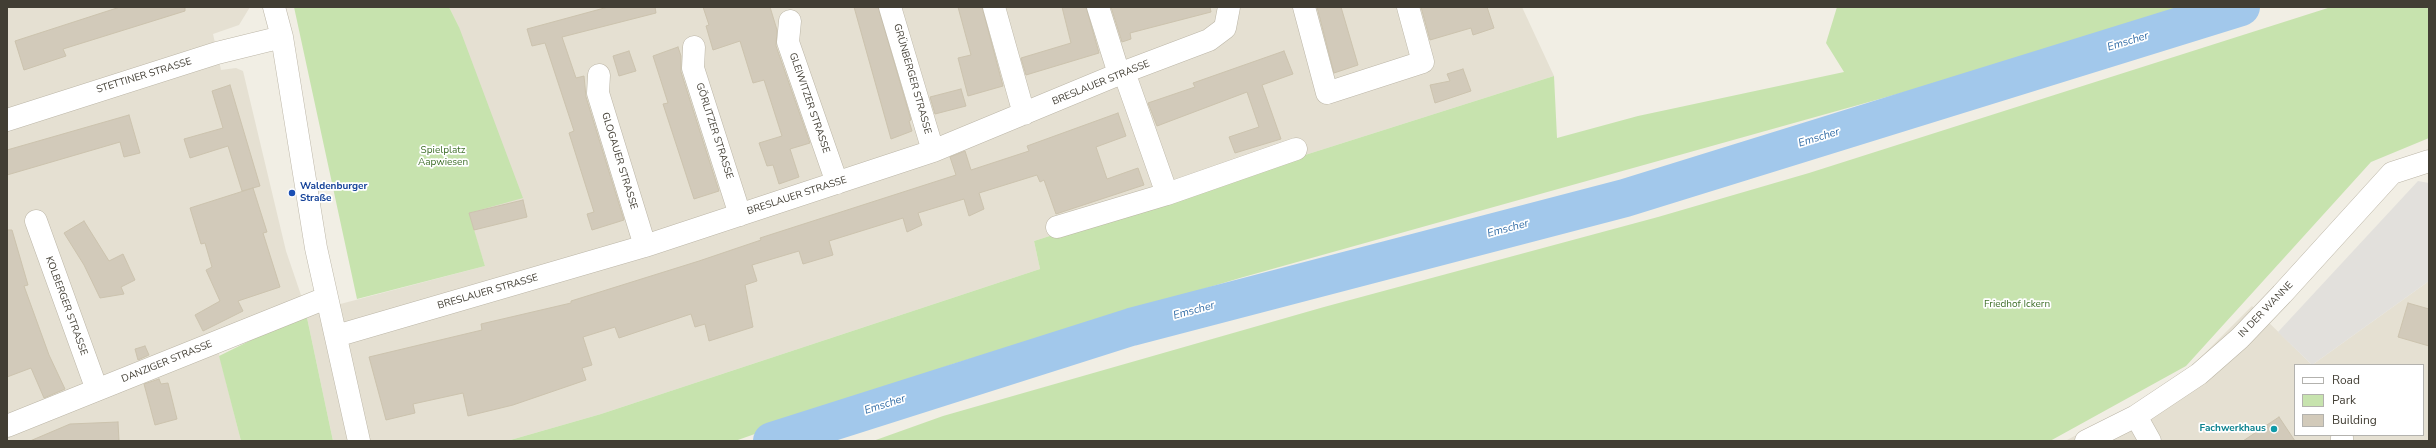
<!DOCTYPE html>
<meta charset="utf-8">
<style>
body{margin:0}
#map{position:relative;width:2436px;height:448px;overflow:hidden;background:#f1eee4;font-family:"Nunito Sans",sans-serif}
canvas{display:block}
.frame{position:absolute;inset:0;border:8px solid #423e34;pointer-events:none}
.legend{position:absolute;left:2294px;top:364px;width:130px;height:72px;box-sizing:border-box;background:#fff;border:1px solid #b3b2ae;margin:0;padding:5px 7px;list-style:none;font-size:12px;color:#423e34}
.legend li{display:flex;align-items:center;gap:8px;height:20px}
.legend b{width:20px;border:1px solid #b3b2ae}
</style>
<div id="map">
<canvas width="2436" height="448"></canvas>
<div class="frame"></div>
<ul class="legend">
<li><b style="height:5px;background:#fff"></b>Road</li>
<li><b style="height:11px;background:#c7e3ae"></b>Park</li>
<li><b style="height:11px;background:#d2caba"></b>Building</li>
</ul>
</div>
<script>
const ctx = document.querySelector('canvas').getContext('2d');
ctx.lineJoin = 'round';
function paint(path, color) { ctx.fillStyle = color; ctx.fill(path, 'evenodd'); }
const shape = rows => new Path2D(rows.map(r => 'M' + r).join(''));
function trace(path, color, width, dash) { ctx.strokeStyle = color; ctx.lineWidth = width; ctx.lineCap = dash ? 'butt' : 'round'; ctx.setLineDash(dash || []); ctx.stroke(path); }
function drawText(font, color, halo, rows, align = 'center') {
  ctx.font = font + ' "Nunito Sans",sans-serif'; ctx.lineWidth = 3.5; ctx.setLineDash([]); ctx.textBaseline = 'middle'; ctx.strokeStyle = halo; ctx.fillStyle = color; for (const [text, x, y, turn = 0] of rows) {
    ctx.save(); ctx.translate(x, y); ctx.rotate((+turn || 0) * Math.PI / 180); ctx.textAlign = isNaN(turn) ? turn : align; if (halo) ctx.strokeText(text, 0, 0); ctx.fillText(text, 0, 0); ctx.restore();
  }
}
paint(shape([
 [7,7,250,7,239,25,213,34,221,70,236,68,243,71,286,251,302,298,214,334,241,441,7,441],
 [449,7,1522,7,1554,76,1034,241,1040,269,601,414,507,441,333,441,306,313,485,266,468,213,459,27],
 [2429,281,2429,441,2065,441,2158,393,2188,370,2252,306,2312,365],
 [2295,365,2423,365,2423,435,2295,435]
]), '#e5e0d2');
paint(shape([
 [294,7,449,7,459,27,523,198,469,213,485,266,357,299],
 [1837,7,2182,7,1969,74,1240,278,953,364,735,441,507,441,601,414,1040,269,1034,241,1554,76,1557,138,1638,116,1844,72,1826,43],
 [2331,7,2429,7,2429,138,2371,162,2186,366,2050,441,873,441,943,416,1324,307,1658,217,1809,173],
 [306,313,333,441,241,441,219,356]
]), '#c7e3ae');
paint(shape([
 [2418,181,2429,183,2429,281,2312,365,2278,332]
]), '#e2e0dc');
trace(shape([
 [772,441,1131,327,1625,198,2241,7]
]), '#a2c8eb', 38);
const building = shape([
 [120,7,185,7,185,11,63,49,66,56,24,70,15,41,120,7],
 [608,7,655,7,656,13,562,37,576,78,584,76,586,97,624,220,592,230,587,214,594,212,569,133,574,131,545,43,532,46,527,29,608,7],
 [703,7,770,7,777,30,776,46,810,143,790,149,799,177,779,184,773,165,767,166,759,143,782,136,764,80,753,83,740,41,713,50,706,26,709,25,703,7],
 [854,7,878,7,911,120,909,121,912,131,891,139,854,7],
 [958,7,982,7,1003,86,968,96,958,58,971,55,958,7],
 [1062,7,1086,7,1099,53,1026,75,1021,58,1071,43,1062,7],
 [1111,7,1210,7,1211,12,1130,33,1131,39,1122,42,1111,7],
 [1317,7,1341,7,1358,65,1334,73,1317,7],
 [1421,7,1487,7,1494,28,1473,35,1471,28,1430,40,1421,7],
 [678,47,681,56,681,72,719,191,694,199,663,104,668,103,653,56,678,47],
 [629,51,636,71,619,76,613,56,629,51],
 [1284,51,1293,74,1262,85,1281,139,1235,153,1229,137,1259,127,1247,92,1157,126,1148,103,1195,87,1193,83,1284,51],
 [1463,69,1471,91,1435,103,1430,85,1450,81,1447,74,1463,69],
 [230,85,260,186,242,191,228,146,190,158,184,139,223,128,212,91,230,85],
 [961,89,966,106,935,114,930,97,961,89],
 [1118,113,1126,136,1096,147,1107,179,1138,168,1144,185,1056,214,1044,180,1040,182,1037,175,979,193,984,209,969,216,964,199,918,213,922,225,907,232,903,218,829,241,833,255,803,264,799,251,752,265,757,281,745,285,753,327,709,341,705,324,695,327,691,314,619,338,615,327,583,337,592,365,582,368,586,380,513,405,468,416,463,393,413,404,415,413,386,420,369,357,482,330,481,324,571,303,571,301,699,261,761,240,760,238,956,175,950,157,965,151,971,170,1029,151,1027,146,1118,113],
 [129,115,140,153,124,157,120,142,7,175,7,150,129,115],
 [253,188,267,232,263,233,280,287,238,301,243,311,203,331,195,315,220,301,206,270,212,267,205,243,201,244,190,208,253,188],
 [523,200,527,217,474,230,469,213,523,200],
 [84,221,109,261,123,254,135,280,121,287,124,294,100,298,84,265,64,233,84,221],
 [7,230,12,230,28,285,24,286,49,355,65,389,44,398,31,368,7,377,7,230],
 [2408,303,2429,309,2429,346,2398,337,2408,303],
 [145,346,149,355,138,360,135,349,145,346],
 [159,379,161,384,168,383,177,419,155,425,144,384,159,379],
 [2279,417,2295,441,2243,441,2279,417],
 [118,422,119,441,30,441,70,424,118,422]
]);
paint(building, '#d2caba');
trace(building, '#ccc3ae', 1);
const minor = shape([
 [274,7,282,37,316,248,359,441],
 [890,7,933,151],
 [994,7,1024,114],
 [1098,7,1119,74],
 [1304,7,1327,93,1423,62,1408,7],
 [790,21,788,42,837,183],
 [694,47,693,68,740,215],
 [1124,72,1167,194,1296,149],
 [599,75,598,93,645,246],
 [7,120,217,53,282,37],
 [36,221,97,390],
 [1057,227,1167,194],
 [336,336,645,246,933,151,1119,74,1209,40,1225,28,1229,7],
 [2136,416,2150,441],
 [7,426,326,298],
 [2086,441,2136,416,2199,374,2240,338,2282,294,2392,173,2429,161],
 [2342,441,2342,438]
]);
trace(minor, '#bcb6a7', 23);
trace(minor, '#fff', 22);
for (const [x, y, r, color] of [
 [292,193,4,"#1a4fb4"],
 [2274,429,4,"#0f9aa8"]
]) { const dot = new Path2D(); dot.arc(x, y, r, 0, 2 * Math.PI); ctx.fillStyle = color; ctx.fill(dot); trace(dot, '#fff', 1.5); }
drawText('10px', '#423e34', '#fff', [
 ["STETTINER STRASSE",144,76,-17],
 ["GRÜNBERGER STRASSE",912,79,74],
 ["BRESLAUER STRASSE",1101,83,-22],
 ["GLEIWITZER STRASSE",809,103,71],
 ["GÖRLITZER STRASSE",714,131,72],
 ["GLOGAUER STRASSE",619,161,73],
 ["BRESLAUER STRASSE",797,196,-18],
 ["BRESLAUER STRASSE",488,292,-16],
 ["KOLBERGER STRASSE",66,306,70],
 ["IN DER WANNE",2266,310,-46],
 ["DANZIGER STRASSE",167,362,-22]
]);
drawText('10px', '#40702b', '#fff', [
 ["Spielplatz",443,151],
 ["Aapwiesen",443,163],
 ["Friedhof Ickern",2017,305]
]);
drawText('bold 10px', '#164399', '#fff', [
 ["Waldenburger",300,187],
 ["Straße",300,199]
], 'left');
drawText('bold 10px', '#0d838f', '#fff', [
 ["Fachwerkhaus",2266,429]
], 'right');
drawText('italic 11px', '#346ea7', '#fff', [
 ["Emscher",2128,42,-17],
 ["Emscher",1819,138,-17],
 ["Emscher",1508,229,-15],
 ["Emscher",1194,311,-15],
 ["Emscher",885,405,-18]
]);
</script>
